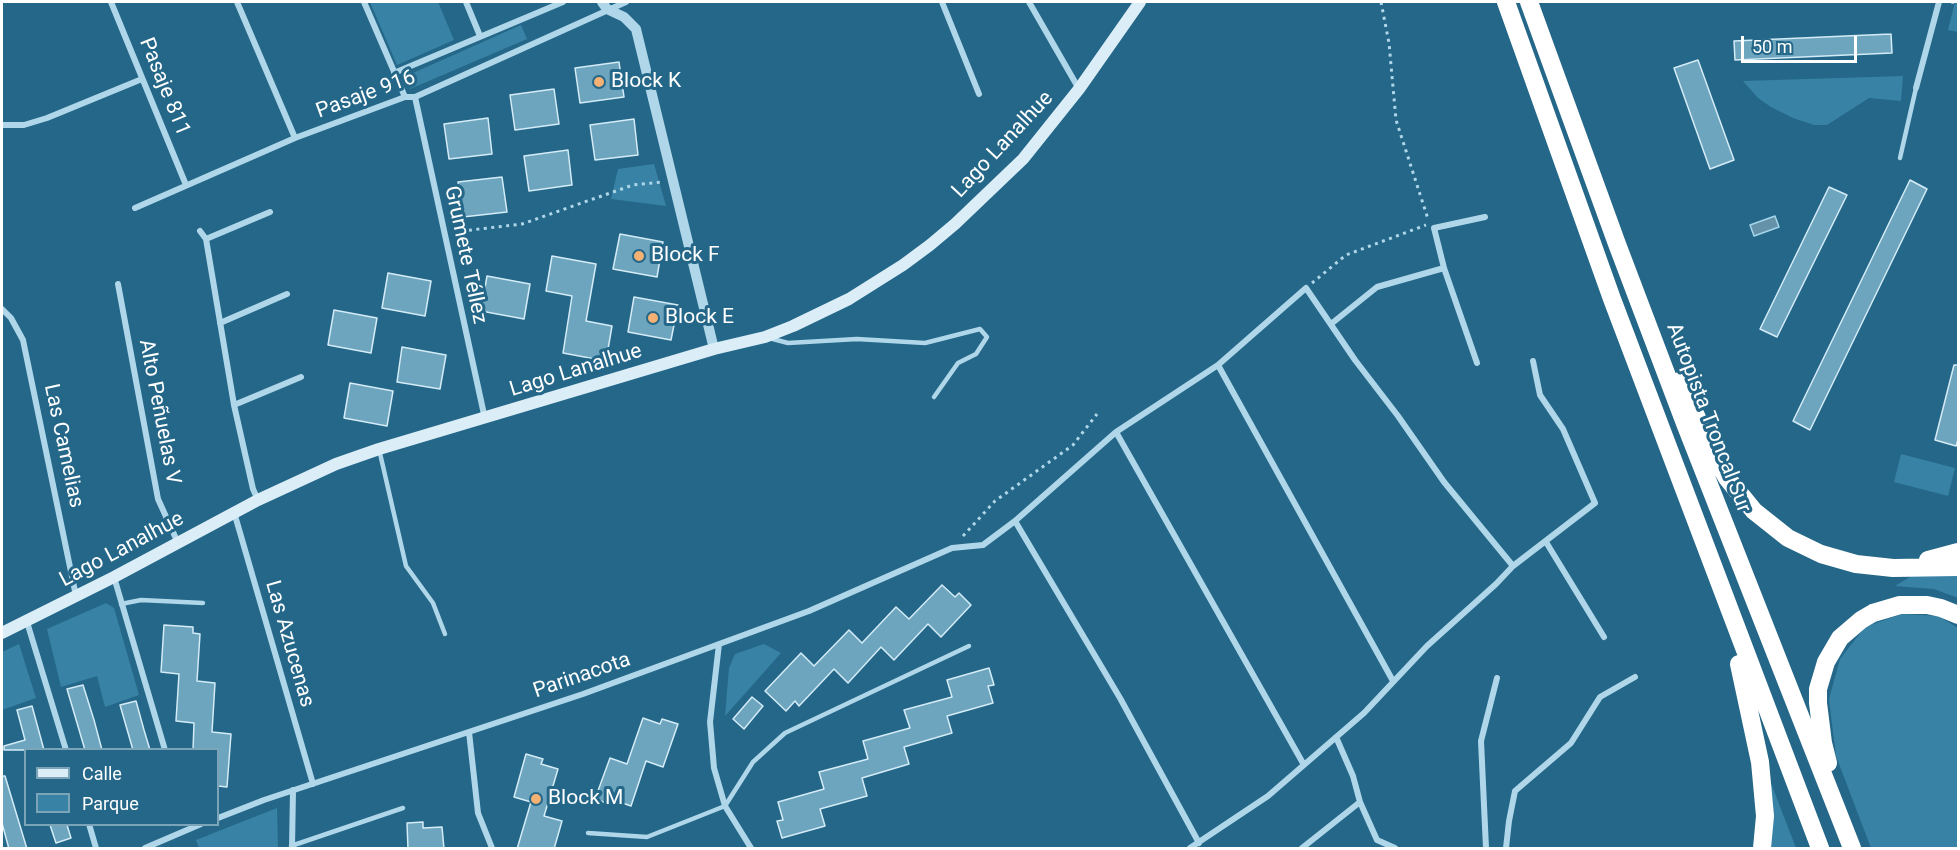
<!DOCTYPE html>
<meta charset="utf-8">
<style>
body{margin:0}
#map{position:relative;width:1960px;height:850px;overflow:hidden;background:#246788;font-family:Roboto,sans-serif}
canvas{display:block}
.frame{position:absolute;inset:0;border:3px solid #fff;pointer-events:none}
.legend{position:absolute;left:24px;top:748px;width:195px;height:78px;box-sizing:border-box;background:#246788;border:2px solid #7ca4b8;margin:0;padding:8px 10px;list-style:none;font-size:18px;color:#fff}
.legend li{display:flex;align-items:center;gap:12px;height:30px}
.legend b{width:30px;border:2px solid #7ca4b8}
.scale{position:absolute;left:1741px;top:36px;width:116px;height:27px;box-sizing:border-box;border:3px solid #fff;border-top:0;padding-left:8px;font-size:18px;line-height:21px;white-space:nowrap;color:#fff;-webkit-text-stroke:4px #246788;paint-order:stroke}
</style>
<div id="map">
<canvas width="1960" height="850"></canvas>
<div class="frame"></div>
<ul class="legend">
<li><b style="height:8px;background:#dbeef8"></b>Calle</li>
<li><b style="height:16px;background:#3883a5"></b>Parque</li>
</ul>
<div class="scale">50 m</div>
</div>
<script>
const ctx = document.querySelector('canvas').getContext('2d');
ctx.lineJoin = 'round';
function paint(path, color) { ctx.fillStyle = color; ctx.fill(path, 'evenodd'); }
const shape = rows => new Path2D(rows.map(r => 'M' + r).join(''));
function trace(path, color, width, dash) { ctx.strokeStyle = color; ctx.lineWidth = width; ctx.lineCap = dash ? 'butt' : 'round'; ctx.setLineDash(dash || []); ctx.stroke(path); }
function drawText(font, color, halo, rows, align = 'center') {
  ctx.font = font + ' Roboto,sans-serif'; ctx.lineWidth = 6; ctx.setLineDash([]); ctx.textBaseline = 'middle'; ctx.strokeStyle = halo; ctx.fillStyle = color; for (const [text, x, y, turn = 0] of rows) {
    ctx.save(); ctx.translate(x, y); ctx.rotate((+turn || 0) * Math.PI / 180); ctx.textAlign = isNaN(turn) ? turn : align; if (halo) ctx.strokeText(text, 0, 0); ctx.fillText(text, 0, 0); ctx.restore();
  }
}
paint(shape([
 [370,2,438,2,454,40,397,65],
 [1955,2,1958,2,1958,32,1948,30],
 [521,25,527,39,410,89,404,77],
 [1903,76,1901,101,1869,98,1827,125,1814,125,1793,118,1771,107,1758,98,1743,81],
 [654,164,666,206,611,199,618,169],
 [1901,454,1955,468,1948,496,1894,482],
 [1918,572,1958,573,1958,598,1934,589,1895,586],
 [106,603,114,608,139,695,105,707,97,676,61,687,47,629],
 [1902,614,1938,616,1958,628,1958,848,1871,848,1836,756,1829,699,1840,659,1865,627],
 [19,644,36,698,2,710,2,652],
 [764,644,781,653,725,716,729,668,735,654],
 [1769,778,1796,848,1768,848],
 [277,808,278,848,199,848,196,840]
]), '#3883a5');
const water = shape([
 [1775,216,1779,227,1754,236,1750,225,1775,216]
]);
paint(water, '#6592a8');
trace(water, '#a4d5ea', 1.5);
const building = shape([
 [1891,34,1892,53,1735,60,1734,41,1891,34],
 [1698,60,1734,160,1710,169,1674,68,1698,60],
 [619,62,624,97,580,103,575,68,619,62],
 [554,89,559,124,515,130,510,95,554,89],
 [488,118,492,154,449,159,444,124,488,118],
 [634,119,638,155,595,160,590,125,634,119],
 [568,150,572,185,529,191,524,156,568,150],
 [502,177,507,212,463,217,458,182,502,177],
 [1910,180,1927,189,1810,430,1793,421,1910,180],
 [1829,187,1847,195,1777,337,1760,329,1829,187],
 [620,234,663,242,657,277,613,269,620,234],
 [552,256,596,264,586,321,612,326,606,361,563,353,572,296,546,291,552,256],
 [388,273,431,281,425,316,382,308,388,273],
 [487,276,530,284,524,319,481,311,487,276],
 [634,297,678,305,671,340,628,332,634,297],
 [334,310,377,318,371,353,328,345,334,310],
 [402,347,446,355,440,389,397,382,402,347],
 [1954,365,1959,365,1959,437,1956,446,1935,440,1954,365],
 [350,383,393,391,387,426,344,418,350,383],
 [942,585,955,597,959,593,971,605,941,637,928,624,894,660,881,647,848,683,834,669,799,706,795,701,786,711,765,691,801,653,814,666,849,630,862,643,896,607,909,619,942,585],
 [164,625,193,627,193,633,200,634,197,681,215,683,212,732,231,734,227,787,218,786,218,750,193,750,194,723,176,721,179,674,161,672,164,625],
 [989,668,994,685,988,686,993,703,947,716,952,733,904,747,909,764,862,778,867,796,820,809,825,826,782,838,777,821,783,820,778,802,824,789,819,772,868,759,863,741,910,728,904,710,952,697,947,680,989,668],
 [83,685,94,720,102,750,85,750,67,689,83,685],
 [752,697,763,706,744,729,733,719,752,697],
 [136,701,144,730,150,750,133,750,120,705,136,701],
 [32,706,44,750,4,750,4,746,25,740,17,710,32,706],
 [643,718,660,724,662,719,678,724,663,767,646,761,631,806,614,800,612,805,595,799,610,758,627,764,643,718],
 [526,754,543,759,541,764,558,769,544,816,562,821,554,849,517,849,531,802,514,797,526,754],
 [2,776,5,776,27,849,9,849,2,823,2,776],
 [423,822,423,828,442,827,444,849,408,849,407,823,423,822],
 [50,825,67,825,71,838,56,843,50,825]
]);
paint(building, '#6da4be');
trace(building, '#d4ecf7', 1.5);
trace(shape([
 [1381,2,1389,43,1396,120,1428,219],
 [1951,2,1958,3],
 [454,232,522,224,633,185,663,182],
 [1312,283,1346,255,1426,225],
 [963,536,995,501,1073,445,1097,414]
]), '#b0d7e9', 3, [3, 4.5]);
trace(shape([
 [1900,158,1916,88],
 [769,338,788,343,857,339,925,343,980,329,987,337,976,354,958,363,934,397],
 [379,449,406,566,433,603,445,634],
 [121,604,141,600,203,603],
 [588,833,647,837,725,806,753,762,785,733,969,646],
 [291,846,403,808]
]), '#b0d7e9', 4.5);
trace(shape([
 [111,2,186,185],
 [237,2,295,138],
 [364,2,405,97],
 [466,2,480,36],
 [942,2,979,94],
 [1029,2,1079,89],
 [394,73,563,2],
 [1916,88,1939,2],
 [415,97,485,419],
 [2,125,24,125,47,118,142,79],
 [135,208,295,138,405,97,415,97,626,2],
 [200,231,206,239,234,405,253,489,258,500],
 [206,239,270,212],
 [118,284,158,499,178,543],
 [2,309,11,318,23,340,76,596],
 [220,323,287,294],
 [1331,324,1377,287,1444,268],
 [1477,363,1444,268,1434,228,1485,217],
 [1218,365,1393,681],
 [234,405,301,377],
 [1116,432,1304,765],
 [234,512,313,784],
 [1015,521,1120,698,1199,843],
 [1546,542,1604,637],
 [114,577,165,750],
 [27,622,66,750],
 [719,644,710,722,714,768,725,806,751,848],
 [469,732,478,813,492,848],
 [1336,737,1353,776,1360,802,1377,840,1395,848],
 [218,818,264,800,583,694,809,611,952,548,983,545,1015,521,1116,432,1218,365,1306,288,1355,360,1398,416,1444,482,1513,566],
 [89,824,96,848],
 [145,848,201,824],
 [292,848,293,790],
 [1190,848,1268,796,1364,713,1427,646,1496,584,1513,566,1595,503,1563,429,1540,395,1533,361],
 [1302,848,1360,802],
 [1486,848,1481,741,1497,678],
 [1506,848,1509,821,1515,791,1571,743,1600,697,1635,677]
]), '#b0d7e9', 6);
trace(shape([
 [602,2,607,9,624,17,636,29,714,349]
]), '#b0d7e9', 10);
trace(shape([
 [2,633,114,577,258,500,336,464,379,449,714,349,765,337,793,326,849,299,903,265,930,245,955,224,1023,159,1079,89,1140,2]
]), '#dbeef8', 12);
trace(shape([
 [1506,2,1612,299,1820,848],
 [1529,2,1617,244,1686,426,1852,848],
 [1680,381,1716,459,1727,478,1754,511,1788,538,1821,554,1856,564,1893,568,1958,567],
 [1928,560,1958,552],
 [1739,664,1760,762,1765,816,1762,848],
 [1828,763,1823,743,1818,703,1818,689,1826,662,1840,638,1861,620,1873,613,1900,605,1927,605,1941,608,1958,615]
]), '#fff', 18);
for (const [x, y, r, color] of [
 [599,82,6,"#f4b173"],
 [639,256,6,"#f4b173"],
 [653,318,6,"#f4b173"],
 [536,799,6,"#f4b173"]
]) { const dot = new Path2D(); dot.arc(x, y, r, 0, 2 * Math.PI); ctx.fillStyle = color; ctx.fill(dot); trace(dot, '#246788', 2); }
drawText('21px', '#fff', '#246788', [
 ["Block K",611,82],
 ["Block F",651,256],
 ["Block E",665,318],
 ["Block M",548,799]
], 'left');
drawText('21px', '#fff', '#246788', [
 ["Pasaje 811",164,87,68],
 ["Pasaje 916",366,95,-20],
 ["Lago Lanalhue",1003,145,-47],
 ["Grumete Téllez",465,255,78],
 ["Lago Lanalhue",576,371,-17],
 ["Alto Peñuelas V",159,412,79],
 ["Autopista Troncal Sur",1708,418,69],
 ["Las Camelias",63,446,78],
 ["Lago Lanalhue",122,550,-28],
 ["Las Azucenas",289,644,74],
 ["Parinacota",582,676,-19]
]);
</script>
